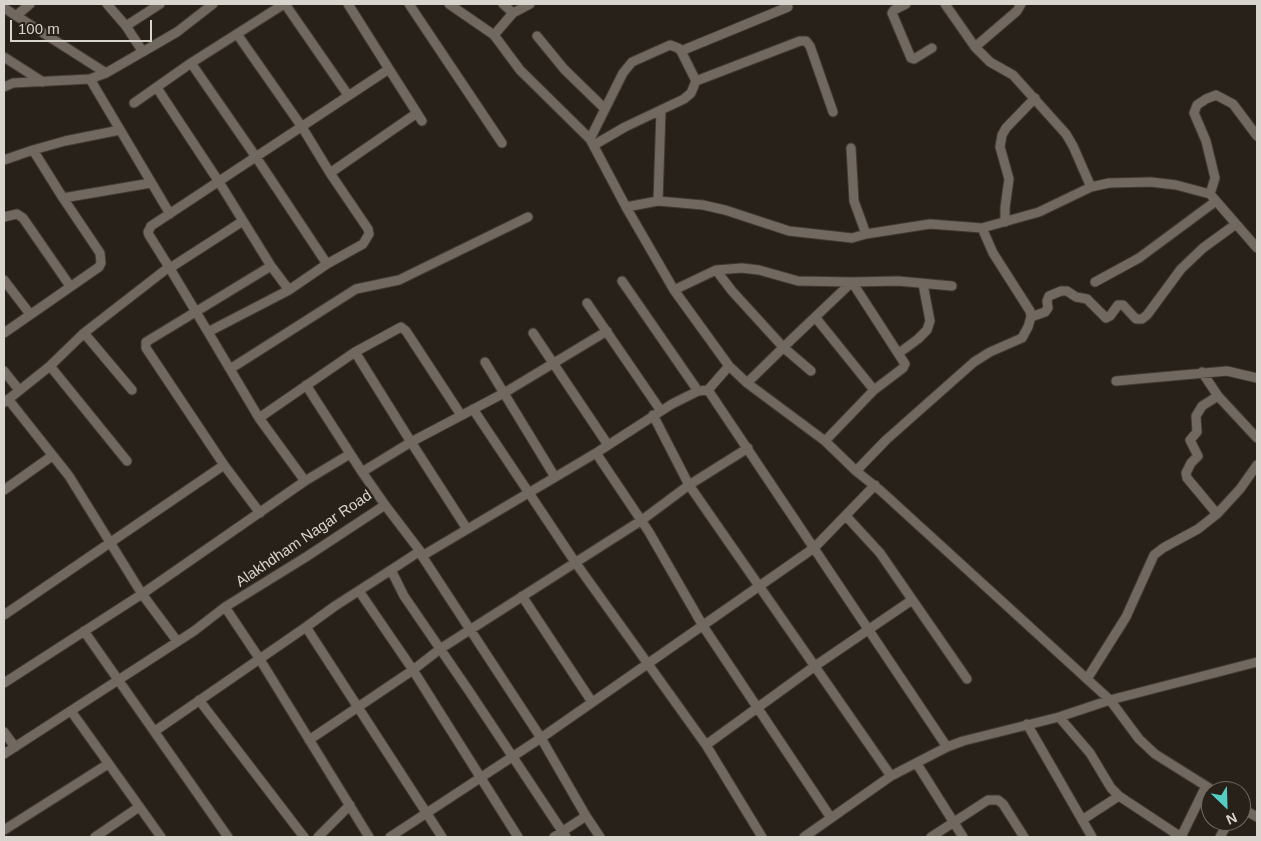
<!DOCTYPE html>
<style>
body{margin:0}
#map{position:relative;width:1261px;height:841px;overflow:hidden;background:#282119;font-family:Helvetica,sans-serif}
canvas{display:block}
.frame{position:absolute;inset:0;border:5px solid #d8d4ce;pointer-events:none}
.north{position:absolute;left:1201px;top:781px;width:50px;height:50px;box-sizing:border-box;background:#282119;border:1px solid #6e6961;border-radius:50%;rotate:156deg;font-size:14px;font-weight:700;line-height:20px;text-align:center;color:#d8d4ce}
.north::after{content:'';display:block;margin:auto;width:18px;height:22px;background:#55cdc6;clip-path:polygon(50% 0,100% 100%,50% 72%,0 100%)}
.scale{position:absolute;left:10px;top:20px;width:142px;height:22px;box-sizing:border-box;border:2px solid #d8d4ce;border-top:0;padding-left:6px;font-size:15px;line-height:18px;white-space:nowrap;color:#d8d4ce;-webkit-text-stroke:4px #282119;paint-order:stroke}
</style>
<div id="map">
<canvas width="1261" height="841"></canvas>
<div class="frame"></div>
<div class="north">N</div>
<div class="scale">100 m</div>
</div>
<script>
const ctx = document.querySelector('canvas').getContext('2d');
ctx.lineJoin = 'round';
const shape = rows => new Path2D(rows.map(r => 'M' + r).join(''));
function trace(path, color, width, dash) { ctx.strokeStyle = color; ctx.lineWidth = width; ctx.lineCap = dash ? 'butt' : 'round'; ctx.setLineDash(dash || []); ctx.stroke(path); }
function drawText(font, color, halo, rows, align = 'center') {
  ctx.font = font + ' Helvetica,sans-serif'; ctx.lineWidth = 5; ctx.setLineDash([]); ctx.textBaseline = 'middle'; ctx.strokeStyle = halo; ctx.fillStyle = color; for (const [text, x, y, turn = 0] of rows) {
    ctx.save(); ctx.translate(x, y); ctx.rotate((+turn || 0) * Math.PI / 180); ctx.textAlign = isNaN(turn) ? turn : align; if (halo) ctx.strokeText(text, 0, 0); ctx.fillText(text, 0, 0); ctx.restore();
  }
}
const minor = shape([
 [107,4,126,26,143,52],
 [285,4,348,95],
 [409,4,502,143],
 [449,4,494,35,520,70,590,139,626,207,674,290,729,366,747,383,825,441,856,471,881,491,1110,700,1139,739,1155,754,1214,791],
 [503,4,513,13],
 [906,4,894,10,892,13,911,58,914,59,932,48],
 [945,4,975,47,990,62,1013,75,1066,134,1073,146,1091,187],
 [4,8,106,73],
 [16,16,30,4],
 [126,26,160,4],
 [494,35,513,13,530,4],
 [537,36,564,69,604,108],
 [975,47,1017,11,1021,4],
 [681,51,788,7],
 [4,57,43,82],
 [191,63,284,4],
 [389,69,422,121],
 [90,79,170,214],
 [4,87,13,83,90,79,106,73,177,32,213,4],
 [157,88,219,182,271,266,289,290],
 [134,103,191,63,256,157,327,264],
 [590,139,623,73,632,62,670,45,678,48,681,51,696,81,800,41,806,41,810,46,833,112],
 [594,145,625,127,684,99,691,93,696,81],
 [851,148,854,201,866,234],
 [4,160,33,150,65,141,120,130],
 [330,173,417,113],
 [1210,194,1215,178,1206,141,1194,113,1197,105,1206,99,1216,95,1233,104,1257,136],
 [63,198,151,183],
 [658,201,661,110],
 [626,207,658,201,703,205,725,210,789,231,852,238,866,234,930,224,982,228],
 [4,217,17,214,23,218,70,286],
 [1005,222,1005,208,1009,179,1000,147,1002,135,1006,128,1035,98],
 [169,267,149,235,148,232,151,226,389,69,348,4],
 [170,268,243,221],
 [716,270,732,291,784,348,811,371],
 [4,280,30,314],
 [622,281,698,391],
 [1095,282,1139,258,1216,201],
 [674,290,716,270,742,268,759,270,798,281,852,282,898,281,952,286],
 [587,303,661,411],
 [815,317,874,390],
 [1031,317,1045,312,1048,308,1047,301,1049,296,1061,291,1067,291,1076,297,1087,299,1106,318,1110,316,1118,305,1123,305,1136,319,1142,319,1147,315,1181,269,1203,248,1236,224],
 [4,333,99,267,101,263,100,253,63,198,33,150],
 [84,333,132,390],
 [533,333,608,445],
 [355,352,401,327,406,331,461,415],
 [899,353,918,339,927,330,930,321,923,284],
 [485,362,555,477],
 [50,366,127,461],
 [729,366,708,390,698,391,672,404,596,453,649,532,703,626,831,818],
 [230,369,356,289,399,280,528,217],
 [4,371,19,390],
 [1202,372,1218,396,1257,438],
 [1116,381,1227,371,1257,378],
 [747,383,792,339,852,282,905,364,903,368,874,390,825,441],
 [306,385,362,472],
 [708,390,947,747],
 [5,402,50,366,84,333,169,267,208,332],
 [473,409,575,562,706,745,762,837],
 [653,415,689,485,891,776],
 [224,465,146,348,146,342,271,266],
 [856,471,886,440,974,362,990,352,1022,338,1028,327,1031,317,1030,311,993,253,982,228,1039,212,1091,187,1109,183,1151,182,1176,185,1210,194,1257,248],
 [305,481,350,454],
 [4,490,52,456],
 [385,505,420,551,391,570,404,596,469,691,566,837],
 [1217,514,1187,478,1186,473,1191,463,1198,456,1190,440,1197,432,1196,416,1202,406,1218,396],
 [846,516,880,553,967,679],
 [467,529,411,442,504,393,607,331],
 [420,551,422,556,541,738,586,816,600,837],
 [422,556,596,453],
 [359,591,413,670,518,837],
 [522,596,592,702],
 [225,607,259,658,369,837],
 [4,615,224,465,260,513],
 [306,627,442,837],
 [84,631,228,837],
 [177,641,142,594,305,481,259,418],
 [1087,679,1126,617,1154,555,1163,548,1198,529,1217,514,1240,489,1257,465],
 [4,683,142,594,69,476,8,399],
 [199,700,304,837],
 [71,711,161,837],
 [1059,717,1090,753,1111,788,1119,796,1181,837],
 [1027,724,1092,837],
 [155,731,306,627,335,606,391,570],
 [4,732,15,747],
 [309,740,413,670,440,649,642,520,689,485,748,448],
 [706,745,815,666,912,600],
 [4,754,194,631,225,607,306,557,385,505,362,472,411,442,355,352,259,418,208,332,289,290,327,264,363,244,369,234,368,229,330,173,302,127,237,34],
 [917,764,963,837],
 [1241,808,1257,817],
 [1082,820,1119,796],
 [4,830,108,764],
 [95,837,139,807],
 [318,837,350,805],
 [390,837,541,738,814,548,875,485],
 [554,837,586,816],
 [804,837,891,776,947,747,963,741,1059,717,1110,700,1257,662],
 [931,837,988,800,998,800,1003,804,1024,837],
 [1181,837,1206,786],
 [1220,837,1229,821]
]);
trace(minor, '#413b35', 11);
trace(minor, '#716960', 9);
drawText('15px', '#d8d4ce', '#282119', [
 ["Alakhdham Nagar Road",304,539,-34]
]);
</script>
